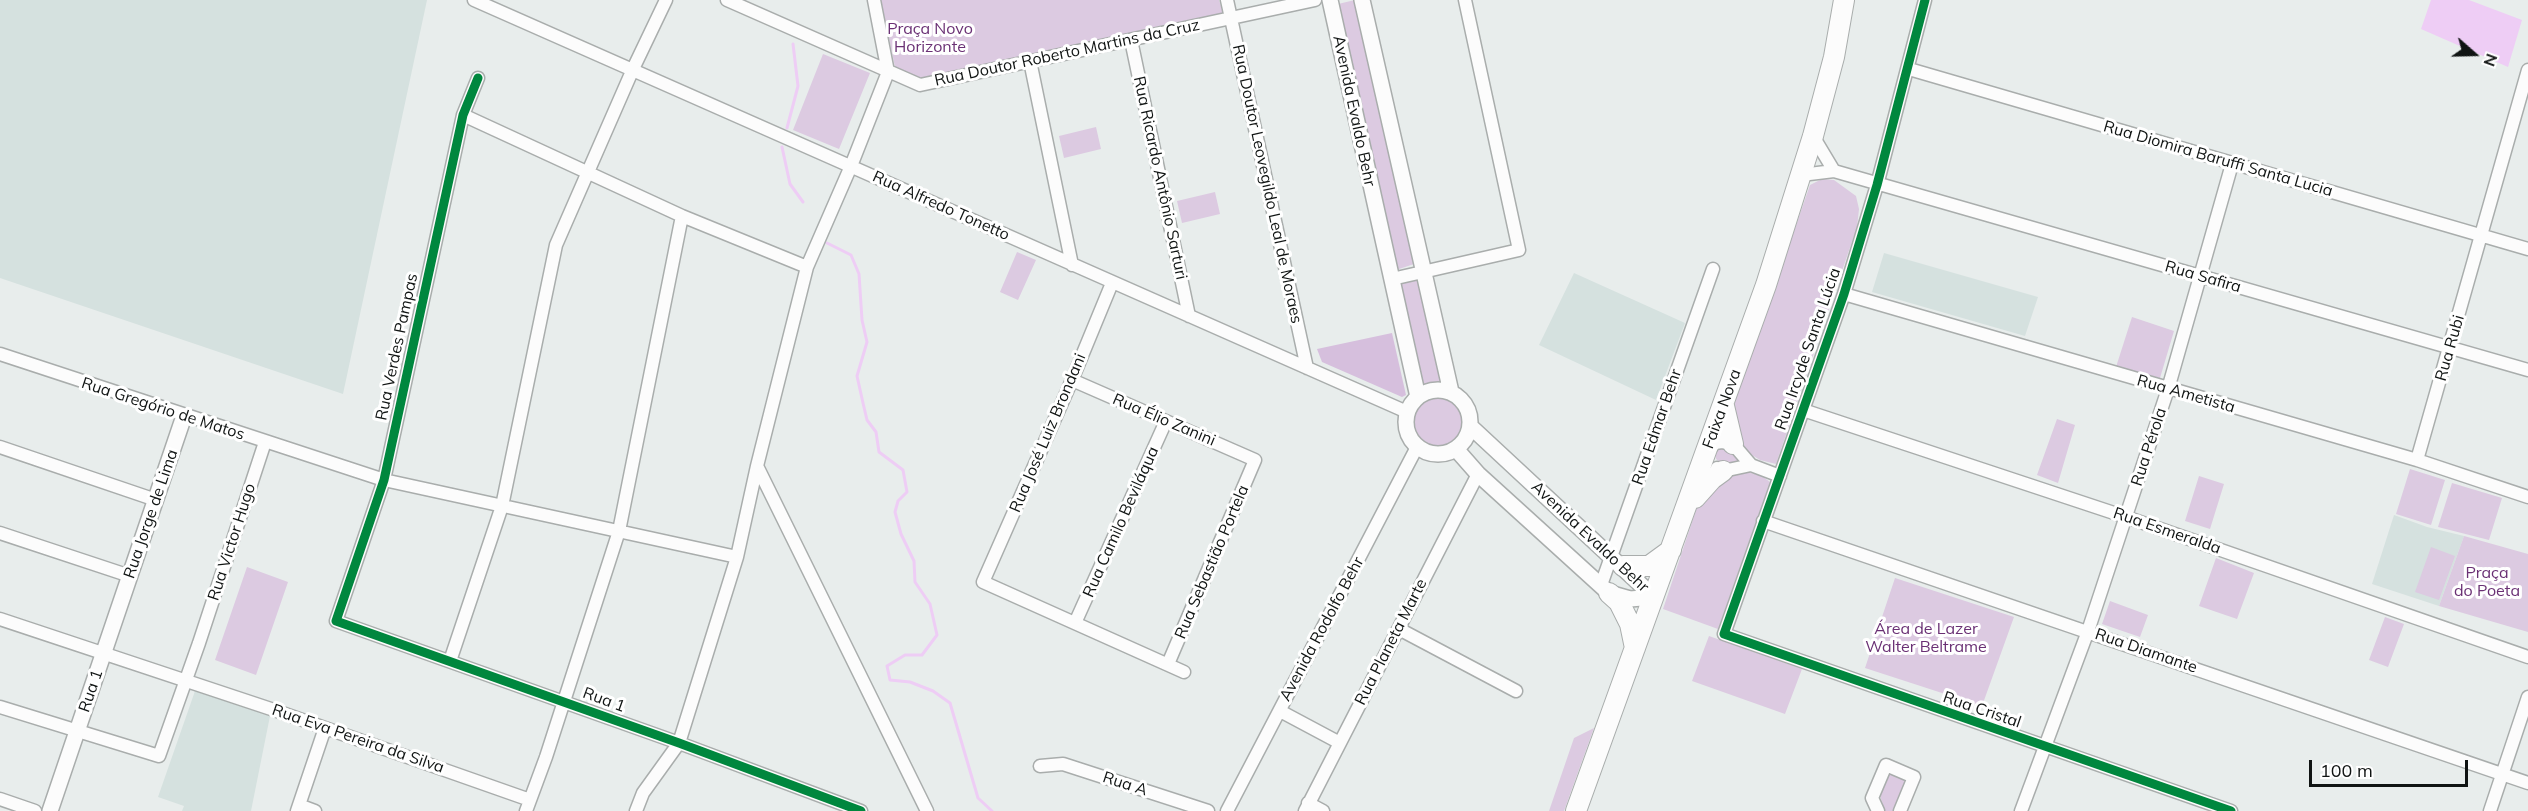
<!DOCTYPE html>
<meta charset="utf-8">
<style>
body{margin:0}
#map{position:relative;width:2528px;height:811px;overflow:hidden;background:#e8edec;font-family:Mulish,sans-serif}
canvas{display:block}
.north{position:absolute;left:2444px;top:24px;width:60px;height:60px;-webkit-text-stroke:4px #fff;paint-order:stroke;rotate:110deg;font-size:16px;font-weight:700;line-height:24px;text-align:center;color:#101413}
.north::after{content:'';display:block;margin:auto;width:21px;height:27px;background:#101413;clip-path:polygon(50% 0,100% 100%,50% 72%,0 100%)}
.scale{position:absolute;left:2309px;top:760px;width:159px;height:27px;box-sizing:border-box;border:3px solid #101413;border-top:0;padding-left:8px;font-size:18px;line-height:21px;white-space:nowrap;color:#101413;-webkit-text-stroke:4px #fff;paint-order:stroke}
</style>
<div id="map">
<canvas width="2528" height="811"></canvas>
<div class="north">N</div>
<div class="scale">100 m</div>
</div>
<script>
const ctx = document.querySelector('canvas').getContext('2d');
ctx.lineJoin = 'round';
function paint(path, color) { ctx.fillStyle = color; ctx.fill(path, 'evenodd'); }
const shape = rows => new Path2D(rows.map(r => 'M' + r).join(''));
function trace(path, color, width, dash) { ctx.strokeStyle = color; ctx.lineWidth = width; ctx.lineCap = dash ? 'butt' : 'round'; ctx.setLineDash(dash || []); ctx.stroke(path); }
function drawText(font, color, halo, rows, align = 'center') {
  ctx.font = font + ' Mulish,sans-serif'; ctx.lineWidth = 6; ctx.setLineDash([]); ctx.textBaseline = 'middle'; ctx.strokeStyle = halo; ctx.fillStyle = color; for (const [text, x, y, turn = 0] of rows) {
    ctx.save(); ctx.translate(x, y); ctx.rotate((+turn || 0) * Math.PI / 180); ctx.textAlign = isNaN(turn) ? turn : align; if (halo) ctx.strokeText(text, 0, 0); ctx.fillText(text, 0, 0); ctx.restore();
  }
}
paint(shape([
 [0,0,427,0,343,394,0,278],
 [1884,253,2038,297,2025,336,1872,292],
 [1574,273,1685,323,1656,400,1539,345],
 [2394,515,2427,527,2464,536,2439,606,2372,584],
 [195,691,270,716,251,811,182,811,184,806,158,797]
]), '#d5e1df');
paint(shape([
 [881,0,1219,0,1223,13,920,79,895,67],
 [1355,0,1414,264,1396,270,1338,4],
 [823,54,870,73,839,149,793,130],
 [1096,127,1101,149,1064,158,1059,136],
 [1822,179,1834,180,1856,196,1859,209,1857,227,1776,464,1760,460,1744,450,1736,436,1733,420,1735,401,1810,185],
 [1215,192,1220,214,1182,223,1177,201],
 [1017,252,1036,260,1018,300,1000,292],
 [1418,280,1441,382,1422,386,1398,285],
 [2132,317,2174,331,2160,378,2116,367],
 '1413 423a25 25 0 1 1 50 0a25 25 0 1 1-50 0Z',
 [2057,419,2075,425,2058,483,2037,475],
 [1724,447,1731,449,1743,462,1721,463,1716,459,1715,452],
 [2410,469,2445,480,2431,525,2396,514],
 [1747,472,1762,476,1770,482,1718,629,1663,609,1698,504,1720,478],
 [2199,476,2224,484,2210,529,2185,521],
 [2452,483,2502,498,2489,540,2438,527],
 [2464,536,2528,554,2528,632,2439,606],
 [2431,547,2455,556,2439,600,2415,592],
 [2216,558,2254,573,2237,619,2199,606],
 [247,567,288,582,256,675,215,660],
 [1895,578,2014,617,1982,706,1865,668],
 [2110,601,2148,615,2140,637,2102,624],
 [2385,617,2404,624,2388,667,2369,660],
 [1709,636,1802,669,1785,714,1692,681],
 [1594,728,1564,811,1549,811,1574,738],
 [1889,772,1907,779,1893,811,1885,811,1880,796]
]), '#dccae1');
paint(shape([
 [1392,333,1406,395,1402,397,1322,362,1317,349]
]), '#d6bfdd');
paint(shape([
 [2431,0,2469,0,2522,20,2508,67,2421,29]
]), '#eecdf5');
trace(shape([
 [787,128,798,86,793,44],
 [782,147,790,184,803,202],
 [827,243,851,255,859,274,862,320,867,342,857,376,863,403,867,420,876,432,879,452,903,470,907,492,898,501,895,512,901,534,914,561,915,582,930,604,937,635,922,655,905,655,887,666,890,680,910,682,933,691,950,703,978,798,992,811]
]), '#eecdf5', 3);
const minor = shape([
 [474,0,1407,412],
 [727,0,920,85,1315,0],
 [1227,0,1307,368],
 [1925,0,1877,185,1844,294,1724,634,2231,811],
 [1131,40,1189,316],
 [1030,61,1072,265],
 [1909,69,2528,249],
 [478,78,463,115,384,480,336,621,679,743,861,811],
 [463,115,682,216,807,267],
 [1813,136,1834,171],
 [1801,175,1834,171,2528,370],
 [1392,279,1519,250,1465,0],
 [1112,283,1072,380,983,582,1184,672],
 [1844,294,2417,460,2528,497],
 [0,354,384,480,737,557],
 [1072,380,1255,460,1168,664],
 [1803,410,2126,517,2528,657],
 [0,447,156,500],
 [1707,452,1715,443,1722,442,1733,444,1751,465,1780,476],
 [2417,460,2528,70],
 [757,466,927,811],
 [1717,468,1723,471,1751,465],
 [1763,521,2528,783],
 [0,533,130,576],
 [1601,585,1713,269],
 [0,619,274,710,530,800],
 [1075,623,1166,421],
 [1399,629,1516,691],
 [450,661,502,506,556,245,633,69,666,0],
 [0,707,159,756,199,643,265,442],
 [1280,711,1340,743],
 [1040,766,1063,764,1208,811],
 [0,799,35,811],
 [1308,803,1323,811],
 [299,805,315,811],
 [297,811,325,728],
 [526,811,546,757,619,531,682,216],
 [636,811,643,793,679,743,737,557,757,466,807,267,851,166,888,72,874,0],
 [1227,811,1417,447],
 [1305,811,1478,474],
 [1878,811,1872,798,1886,765,1914,777,1900,811],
 [2021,811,2088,631,2168,389,2232,164],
 [2490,811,2528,697]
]);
const tertiary = shape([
 [1330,0,1418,397],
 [1362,0,1451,392],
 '1406 422a32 32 0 1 1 64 0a32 32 0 1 1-64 0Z',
 [1470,426,1654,597],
 [1456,449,1478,474,1609,593,1630,599,1654,597],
 [50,811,184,416]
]);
const trunk = shape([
 [1724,406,1733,444],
 [1695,498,1712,479,1723,471],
 [1623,566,1649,566,1671,550],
 [1609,593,1619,602,1630,624,1635,648],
 [1576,811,1766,285,1813,136,1834,57,1844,0]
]);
trace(minor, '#a9adac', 15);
trace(tertiary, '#a9adac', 18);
trace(trunk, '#a9adac', 22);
trace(minor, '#fcfcfc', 12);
trace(tertiary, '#fcfcfc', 15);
trace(trunk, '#fcfcfc', 20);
trace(shape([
 [1925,0,1877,185,1844,294,1724,634,2231,811],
 [478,78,463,115,384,480,336,621,679,743,861,811]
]), '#00873e', 9);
drawText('16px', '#6a3074', '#fff', [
 ["Praça Novo",930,29],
 ["Horizonte",930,47],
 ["Praça",2487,573],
 ["do Poeta",2487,591],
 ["Área de Lazer",1926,629],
 ["Walter Beltrame",1926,647]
]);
drawText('16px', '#101413', '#fff', [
 ["Rua Doutor Roberto Martins da Cruz",1067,53,-12],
 ["Avenida Evaldo Behr",1354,111,78],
 ["Rua Diomira Baruffi Santa Lucia",2218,159,16],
 ["Rua Ricardo Antônio Sarturi",1160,178,78],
 ["Rua Doutor Leovegildo Leal de Moraes",1267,184,78],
 ["Rua Alfredo Tonetto",941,206,24],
 ["Rua Safira",2203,277,16],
 ["Rua Verdes Pampas",397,347,-78],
 ["Rua Rubi",2450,348,-74],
 ["Rua Ircyde Santa Lúcia",1808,349,-71],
 ["Rua Ametista",2186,394,16],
 ["Rua Gregório de Matos",163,409,18],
 ["Faixa Nova",1722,409,-70],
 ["Rua Élio Zanini",1164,420,23],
 ["Rua Edmar Behr",1657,427,-71],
 ["Rua José Luiz Brondani",1048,433,-67],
 ["Rua Pérola",2149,447,-72],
 ["Rua Jorge de Lima",151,514,-71],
 ["Rua Camilo Beviláqua",1121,522,-66],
 ["Rua Esmeralda",2167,531,19],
 ["Avenida Evaldo Behr",1590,537,43],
 ["Rua Victor Hugo",232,542,-72],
 ["Rua Sebastião Portela",1212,562,-67],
 ["Avenida Rodolfo Behr",1322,629,-62],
 ["Rua Planeta Marte",1391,642,-63],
 ["Rua Diamante",2146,651,19],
 ["Rua 1",91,691,-71],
 ["Rua 1",604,700,20],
 ["Rua Cristal",1982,710,19],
 ["Rua Eva Pereira da Silva",358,739,19],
 ["Rua A",1125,784,18]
]);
</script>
